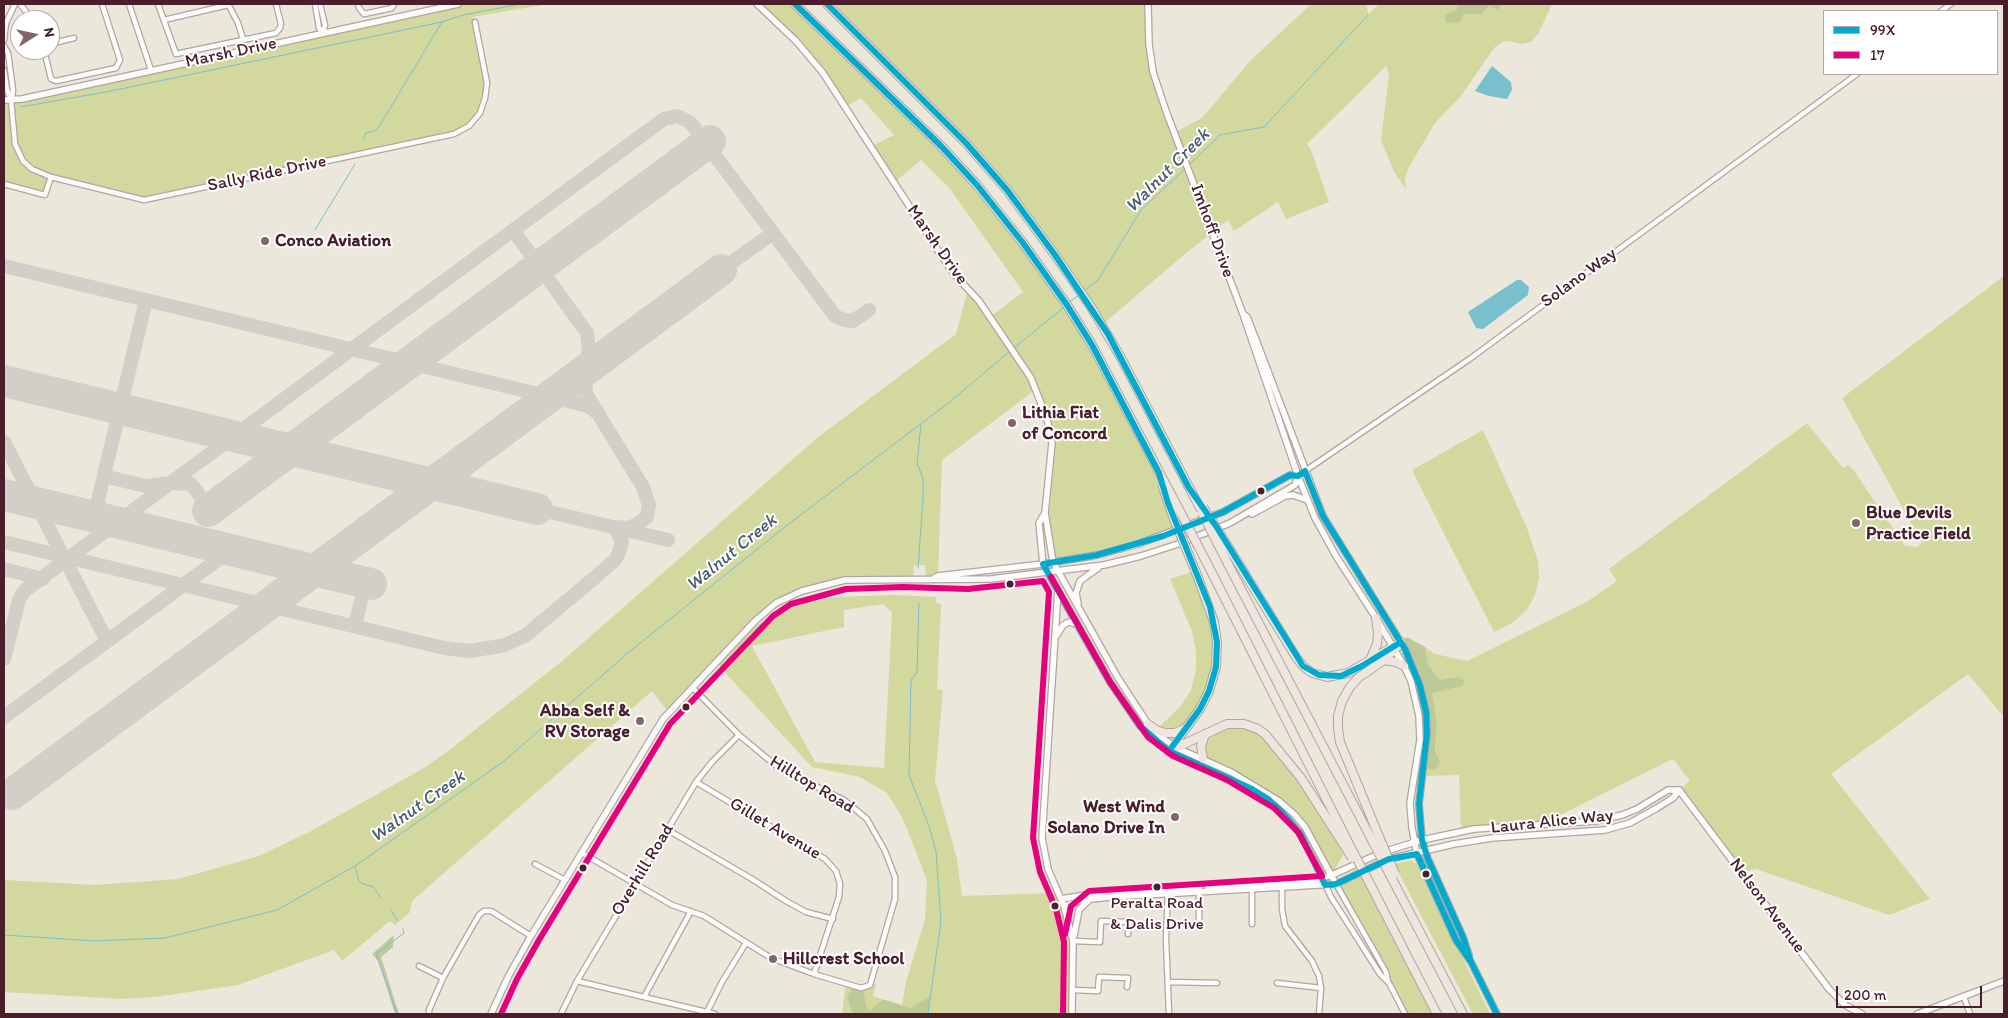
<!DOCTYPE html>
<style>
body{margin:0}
#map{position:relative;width:2008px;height:1018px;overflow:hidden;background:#ece7db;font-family:Itim,sans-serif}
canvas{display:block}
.frame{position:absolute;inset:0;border:5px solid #4a1f2b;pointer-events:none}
.legend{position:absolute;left:1823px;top:10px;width:175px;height:65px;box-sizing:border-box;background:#fff;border:1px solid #b7a5aa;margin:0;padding:6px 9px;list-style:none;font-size:15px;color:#4a1f2b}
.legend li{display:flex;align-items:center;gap:10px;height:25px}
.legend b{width:25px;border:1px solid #b7a5aa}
.north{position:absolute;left:10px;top:10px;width:50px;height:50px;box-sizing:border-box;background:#fff;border:1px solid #b7a5aa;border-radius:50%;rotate:80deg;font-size:14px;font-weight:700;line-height:20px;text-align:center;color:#4a1f2b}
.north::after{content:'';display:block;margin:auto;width:18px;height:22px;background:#836569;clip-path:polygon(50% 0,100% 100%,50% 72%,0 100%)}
.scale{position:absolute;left:1836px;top:986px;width:146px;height:22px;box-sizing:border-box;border:2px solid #4a1f2b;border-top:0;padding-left:6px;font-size:15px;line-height:18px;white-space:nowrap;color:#4a1f2b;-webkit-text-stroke:4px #fff;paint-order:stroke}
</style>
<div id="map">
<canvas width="2008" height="1018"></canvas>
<div class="frame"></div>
<ul class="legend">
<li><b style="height:6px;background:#00a9ce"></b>99X</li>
<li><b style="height:6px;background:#e5007d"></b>17</li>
</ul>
<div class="north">N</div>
<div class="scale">200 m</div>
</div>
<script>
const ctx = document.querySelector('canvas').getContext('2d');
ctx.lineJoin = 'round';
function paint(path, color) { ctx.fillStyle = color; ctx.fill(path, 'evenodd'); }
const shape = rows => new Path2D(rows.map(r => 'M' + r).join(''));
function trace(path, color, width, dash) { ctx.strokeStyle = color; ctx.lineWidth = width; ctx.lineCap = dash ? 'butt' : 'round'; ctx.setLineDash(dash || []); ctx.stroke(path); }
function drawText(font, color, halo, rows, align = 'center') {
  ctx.font = font + ' Itim,sans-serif'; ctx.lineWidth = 4; ctx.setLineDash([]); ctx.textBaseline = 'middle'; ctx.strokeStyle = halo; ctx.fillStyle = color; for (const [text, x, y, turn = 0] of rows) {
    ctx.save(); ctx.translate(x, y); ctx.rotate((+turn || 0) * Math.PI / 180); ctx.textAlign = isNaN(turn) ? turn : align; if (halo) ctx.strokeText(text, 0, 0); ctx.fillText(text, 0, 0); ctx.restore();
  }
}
paint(shape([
 [459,4,549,4,472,17,475,22,487,83,480,113,469,126,454,134,144,200,51,177,45,195,4,184,4,100,22,99],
 [757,4,797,4,961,167,1055,286,1159,473,1179,531,1138,544,1053,562,1048,523,1054,463,1052,443,1034,387,1031,393,942,460,938,576,926,578,925,565,914,566,913,578,845,580,787,596,750,628,800,605,832,597,894,595,936,597,936,603,941,604,937,689,943,690,935,780,957,859,962,896,1058,893,1070,923,1072,1014,842,1014,846,983,861,988,872,982,876,984,873,996,902,1005,906,982,925,919,927,881,917,854,902,817,887,793,860,777,812,767,716,663,669,713,652,691,412,901,410,912,395,925,390,921,342,961,334,950,238,985,155,997,122,999,4,992,4,880,95,885,178,879,259,856,311,831,424,768,447,752,561,662,817,438,956,334,967,293,979,301,990,317,1023,292,950,189,921,160,894,183,871,147,894,135,861,98,845,107,823,73],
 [883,604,892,612,884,768,815,762,752,646,844,627,844,610],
 [827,4,1148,4,1153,72,1176,132,1202,118,1250,61,1311,4,1368,4,1367,7,1368,15,1379,4,1458,4,1456,11,1463,14,1481,14,1489,6,1496,10,1502,4,1552,4,1538,34,1531,42,1520,44,1509,41,1502,42,1494,48,1461,96,1435,123,1409,167,1405,178,1406,189,1394,172,1381,140,1389,75,1386,66,1307,144,1311,150,1329,202,1286,219,1278,202,1234,231,1228,220,1186,253,1102,325,1007,190],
 [2004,276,2004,717,1968,674,1831,774,1930,899,1889,915,1756,869,1742,872,1679,790,1690,781,1673,759,1556,817,1555,825,1461,832,1459,775,1422,776,1423,769,1435,753,1437,722,1432,693,1445,689,1458,677,1440,680,1428,664,1425,647,1435,654,1467,661,1588,601,1617,581,1609,569,1807,423,1843,468,1848,465,1852,468,1905,546,1917,547,1922,543,1842,398],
 [1483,430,1527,528,1538,561,1539,578,1535,595,1526,611,1512,623,1494,632,1412,470],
 [1195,571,1217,642,1209,691,1184,729,1156,730,1180,707,1191,690,1196,669,1196,651,1192,631,1170,579],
 [1227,724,1258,729,1349,844,1332,875,1305,827,1279,801,1203,759,1205,734],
 [1410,860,1417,864,1490,1014,1473,1014,1394,864],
 [1362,872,1438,1014,1405,1014,1389,983,1386,972,1336,884]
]), '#d3d89e');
paint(shape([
 [1458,4,1502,4,1497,10,1489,6,1481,14,1463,14,1461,21,1457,23,1446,22,1445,15,1455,11],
 [1407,637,1425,647,1428,664,1440,680,1458,677,1465,681,1462,686,1432,693,1437,722,1435,752,1440,761,1436,769,1423,769,1427,733,1420,686,1401,642],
 [394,935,393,947,381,957,399,1014,395,1014,379,962,372,954],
 [855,986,863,988,866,1005,869,1011,883,1000,911,1008,930,996,928,1014,854,1014,851,1010,847,996]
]), '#bdc997');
paint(shape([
 [1492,66,1511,82,1512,90,1507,99,1489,96,1475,91],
 [1517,280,1521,280,1529,287,1528,295,1483,329,1476,328,1468,312]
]), '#7abfce');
trace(shape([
 [20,107,106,92,442,22,463,15,520,4],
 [4,109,5,109],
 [363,139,366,133,377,130,442,22],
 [1189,165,1220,135,1264,127,1368,15],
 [315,230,355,164],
 [1084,291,1098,280,1141,210,1186,168],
 [1068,303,1079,295],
 [1014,348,1063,308],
 [918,568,923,499,923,478,917,463,921,425],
 [919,603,917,672,911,680,909,775,929,826,936,852,941,921,928,1014],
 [355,866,358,878,361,883,373,887,381,898],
 [391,910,397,920],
 [4,935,94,941,165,938,277,910,355,866,503,762,629,652,786,526,951,401,1009,352],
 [397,1014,376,954,404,933,403,929]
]), '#7abfce', 1);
trace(shape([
 [513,230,587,333,589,349,586,363,571,382],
 [4,266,551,397,588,406,599,414],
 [721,270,773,233],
 [594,365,585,380,586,394,643,487,649,505,647,517,639,523,628,528,614,527],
 [4,442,107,641],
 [104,476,145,486,171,483,191,484,210,509],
 [537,509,668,540],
 [94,517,146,300],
 [4,542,444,648,471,651,505,645,526,635,592,580,615,560,618,555,622,542,614,527],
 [4,569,43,579],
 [355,626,365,583],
 [4,659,19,600,24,591,664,119,677,116,690,122,835,316,844,320,853,321,869,310],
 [4,717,231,550],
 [4,801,12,794]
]), '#d3cec8', 14);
trace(shape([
 [4,381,537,509],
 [4,495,371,584],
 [208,511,710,141],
 [12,794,721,270]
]), '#d3cec8', 32);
const minor = shape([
 [20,4,33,20],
 [129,4,151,70],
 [158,4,176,54,276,33,280,28,281,24,276,4],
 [228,4,238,23,243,39],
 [315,4,319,28,323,33],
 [320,4,325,25,323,33],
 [358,4,359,8,364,14,392,8,394,4],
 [1941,11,1951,4],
 [164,20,228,5],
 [4,40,6,23,15,4],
 [50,44,74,38],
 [4,46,8,53,13,90,12,98],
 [44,50,51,79,56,81,116,68,120,60,102,4],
 [4,70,7,90,11,100,15,144,23,161,32,169,51,177,144,200,454,134,469,126,480,113,485,98,487,83,475,22],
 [4,184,45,195,51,177],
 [1305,471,1471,358,1857,74],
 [696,782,825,859,836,871,840,884,839,897,814,974],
 [668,830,752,879,786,901,806,912,833,919],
 [582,853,672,905,704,916,771,958,814,974,861,988,870,985,895,899,895,877,885,851,867,819,844,800,780,769,739,735,693,688],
 [535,864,565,880],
 [1325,884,1331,897,1380,974,1389,983,1405,1014],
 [1336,884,1386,972,1388,982],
 [1282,885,1282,909,1285,926,1312,961,1319,976,1321,988,1319,1014],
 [1199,890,1199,927],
 [1168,891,1166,939,1169,1014],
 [1252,924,1252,887],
 [1073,941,1100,942,1101,921,1129,922,1128,934],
 [419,966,443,978],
 [577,981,715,1014],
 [1168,982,1217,983],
 [1277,983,1321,988],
 [1073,990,1098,991,1099,977,1128,978,1127,987],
 [644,997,691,911],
 [1964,997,1970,1014],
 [707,1012,722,982,746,943],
 [429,1014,429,1010,443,978,479,915,484,911,491,911,531,936],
 [561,1014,577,981,696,782,712,762,739,735]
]);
const tertiary = shape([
 [757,4,796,41,823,73,939,252,954,274,979,301,1031,378,1047,419,1052,443,1045,513,1039,523,1043,564,1110,682,1140,726,1169,751,1252,789,1280,810,1301,835,1323,878],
 [1148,4,1149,44,1153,72,1166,111,1243,314,1298,476,1315,518,1336,556,1376,618,1404,666,1411,681,1419,716,1420,740,1410,803,1412,828,1417,854,1456,940,1471,962,1497,1014],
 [4,100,22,99,458,4],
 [1243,314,1247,317,1258,345,1323,516,1405,649,1420,686,1426,712,1427,733,1419,804,1422,840,1428,859,1463,937,1469,955],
 [1045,513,1053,562,1118,678,1148,724,1161,737,1177,748,1231,772,1279,801,1294,814,1305,827,1336,884],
 [1252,514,1285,496,1293,495,1307,500],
 [934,578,938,576,1043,564,1097,555,1138,544,1223,512,1290,475,1298,476],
 [1058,590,1042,838,1048,869,1064,906,1073,941,1072,1014],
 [1078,604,1076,593,1080,581,1098,568],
 [1057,635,1063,625,1069,622,1077,624],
 [1679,790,1829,989,1845,1005,1862,1014],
 [1208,888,1308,882,1332,875,1383,852,1422,840,1474,829,1595,821,1622,815,1637,809,1668,790,1679,790],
 [1061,899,1109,891,1199,888],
 [1064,906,1083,900,1110,897,1336,884,1389,859,1454,844,1492,838,1605,830,1630,823,1657,808,1673,798,1679,790],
 [1074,936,1079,910,1089,900],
 [491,1014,509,975,531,936,663,719,755,621,776,603,802,591,845,580,991,579,1104,565,1141,556,1178,544,1230,523,1295,485,1298,476,1305,471],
 [1917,1014,2004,981]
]);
const motorway = shape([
 [795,4,941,146,977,185,1023,243,1067,305,1092,345,1182,515],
 [827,4,966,143,1007,190,1055,255,1091,307,1120,356,1200,508],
 [1163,487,1174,519],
 [1237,561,1296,657,1303,666,1312,673,1327,677,1348,673,1401,642],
 [1228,564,1372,840],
 [1211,571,1349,844],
 [1370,660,1377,644,1378,633,1376,618],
 [1384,660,1396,662,1404,666],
 [1148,724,1156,730,1165,733,1175,733,1184,729],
 [1170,750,1200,709,1209,691,1216,667,1217,642,1214,622,1197,575],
 [1169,751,1227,724,1244,724,1258,729,1265,734,1301,778,1344,845],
 [1203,759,1201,746,1205,734],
 [1380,839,1340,742,1338,729,1338,716,1342,701,1350,687,1358,678,1384,660,1398,646],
 [1390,875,1463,1014],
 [1369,882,1437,1014]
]);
trace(minor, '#aea6a0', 7);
trace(tertiary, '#aea6a0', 8);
trace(motorway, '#aea6a0', 10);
trace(minor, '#fcfbfa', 4.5);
trace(tertiary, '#fcfbfa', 5.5);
trace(motorway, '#eee6de', 8);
const motorwayBridge = shape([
 [1203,507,1237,561],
 [1202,513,1228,564],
 [1182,515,1211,571],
 [1174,519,1197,575],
 [1380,839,1395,874],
 [1372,840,1390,875],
 [1349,844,1369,882],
 [1344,845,1352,858]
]);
trace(motorwayBridge, '#aea6a0', 10, []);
trace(motorwayBridge, '#eee6de', 8);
trace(shape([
 [795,4,941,146,977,185,1023,243,1067,305,1092,345,1159,473,1168,503,1210,607,1217,642,1216,667,1209,691,1200,709,1169,751],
 [827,4,966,143,1007,190,1055,255,1108,334,1189,488,1216,526,1303,666,1319,675,1341,676,1362,666,1401,642],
 [1305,471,1323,516,1405,649,1420,686,1426,712,1427,733,1419,804,1422,840,1428,859,1463,937,1471,962,1456,940,1417,854,1389,859,1336,884,1325,885,1301,835,1280,810,1268,799,1252,789,1169,751,1140,726,1110,682,1043,564,1097,555,1163,536,1223,512,1290,475,1298,476,1305,471],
 [1471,962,1497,1014]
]), '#00a9ce', 6);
trace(shape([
 [1051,577,1110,682,1148,737,1173,756,1227,780,1274,808,1298,832,1322,876,1089,891,1071,906,1065,934],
 [501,1014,517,979,539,940,670,724,773,616,791,604,846,589,903,587,968,589,1043,581,1049,592,1033,838,1040,872,1056,909,1064,942,1063,1014]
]), '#e5007d', 6);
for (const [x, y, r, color] of [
 [265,241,5,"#836569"],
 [1012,423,5,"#836569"],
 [1261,491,4.5,"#4a1f2b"],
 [1856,523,5,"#836569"],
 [1010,584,4.5,"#4a1f2b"],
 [686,707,4.5,"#4a1f2b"],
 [640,721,5,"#836569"],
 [1175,817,5,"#836569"],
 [583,868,4.5,"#4a1f2b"],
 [1426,874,4.5,"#4a1f2b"],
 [1157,887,4.5,"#4a1f2b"],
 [1055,906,4.5,"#4a1f2b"],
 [773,959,5,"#836569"]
]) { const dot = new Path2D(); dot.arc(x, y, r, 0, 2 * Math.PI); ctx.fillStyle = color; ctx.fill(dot); trace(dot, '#fff', 2); }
drawText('17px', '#4a1f2b', '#fff', [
 ["Peralta Road",1157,904],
 ["& Dalis Drive",1157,925]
]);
drawText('18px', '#4a1f2b', '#fff', [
 ["Marsh Drive",231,53,-12],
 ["Sally Ride Drive",267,174,-12],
 ["Imhoff Drive",1212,231,70],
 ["Marsh Drive",937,245,55],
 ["Solano Way",1579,278,-36],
 ["Hilltop Road",812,785,31],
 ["Laura Alice Way",1552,822,-6],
 ["Gillet Avenue",775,829,31],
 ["Overhill Road",643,870,-59],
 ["Nelson Avenue",1767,906,53]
]);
drawText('bold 18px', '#4a1f2b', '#fff', [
 ["Conco Aviation",275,241],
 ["Lithia Fiat",1022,413],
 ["of Concord",1022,434],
 ["Blue Devils",1866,513],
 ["Practice Field",1866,534],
 ["Abba Self &",630,711,"right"],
 ["RV Storage",630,732,"right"],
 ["West Wind",1165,807,"right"],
 ["Solano Drive In",1165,828,"right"],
 ["Hillcrest School",783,959]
], 'left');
drawText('italic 19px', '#4a5f72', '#fff', [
 ["Walnut Creek",1168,171,-45],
 ["Walnut Creek",732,553,-39],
 ["Walnut Creek",418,807,-35]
]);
</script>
